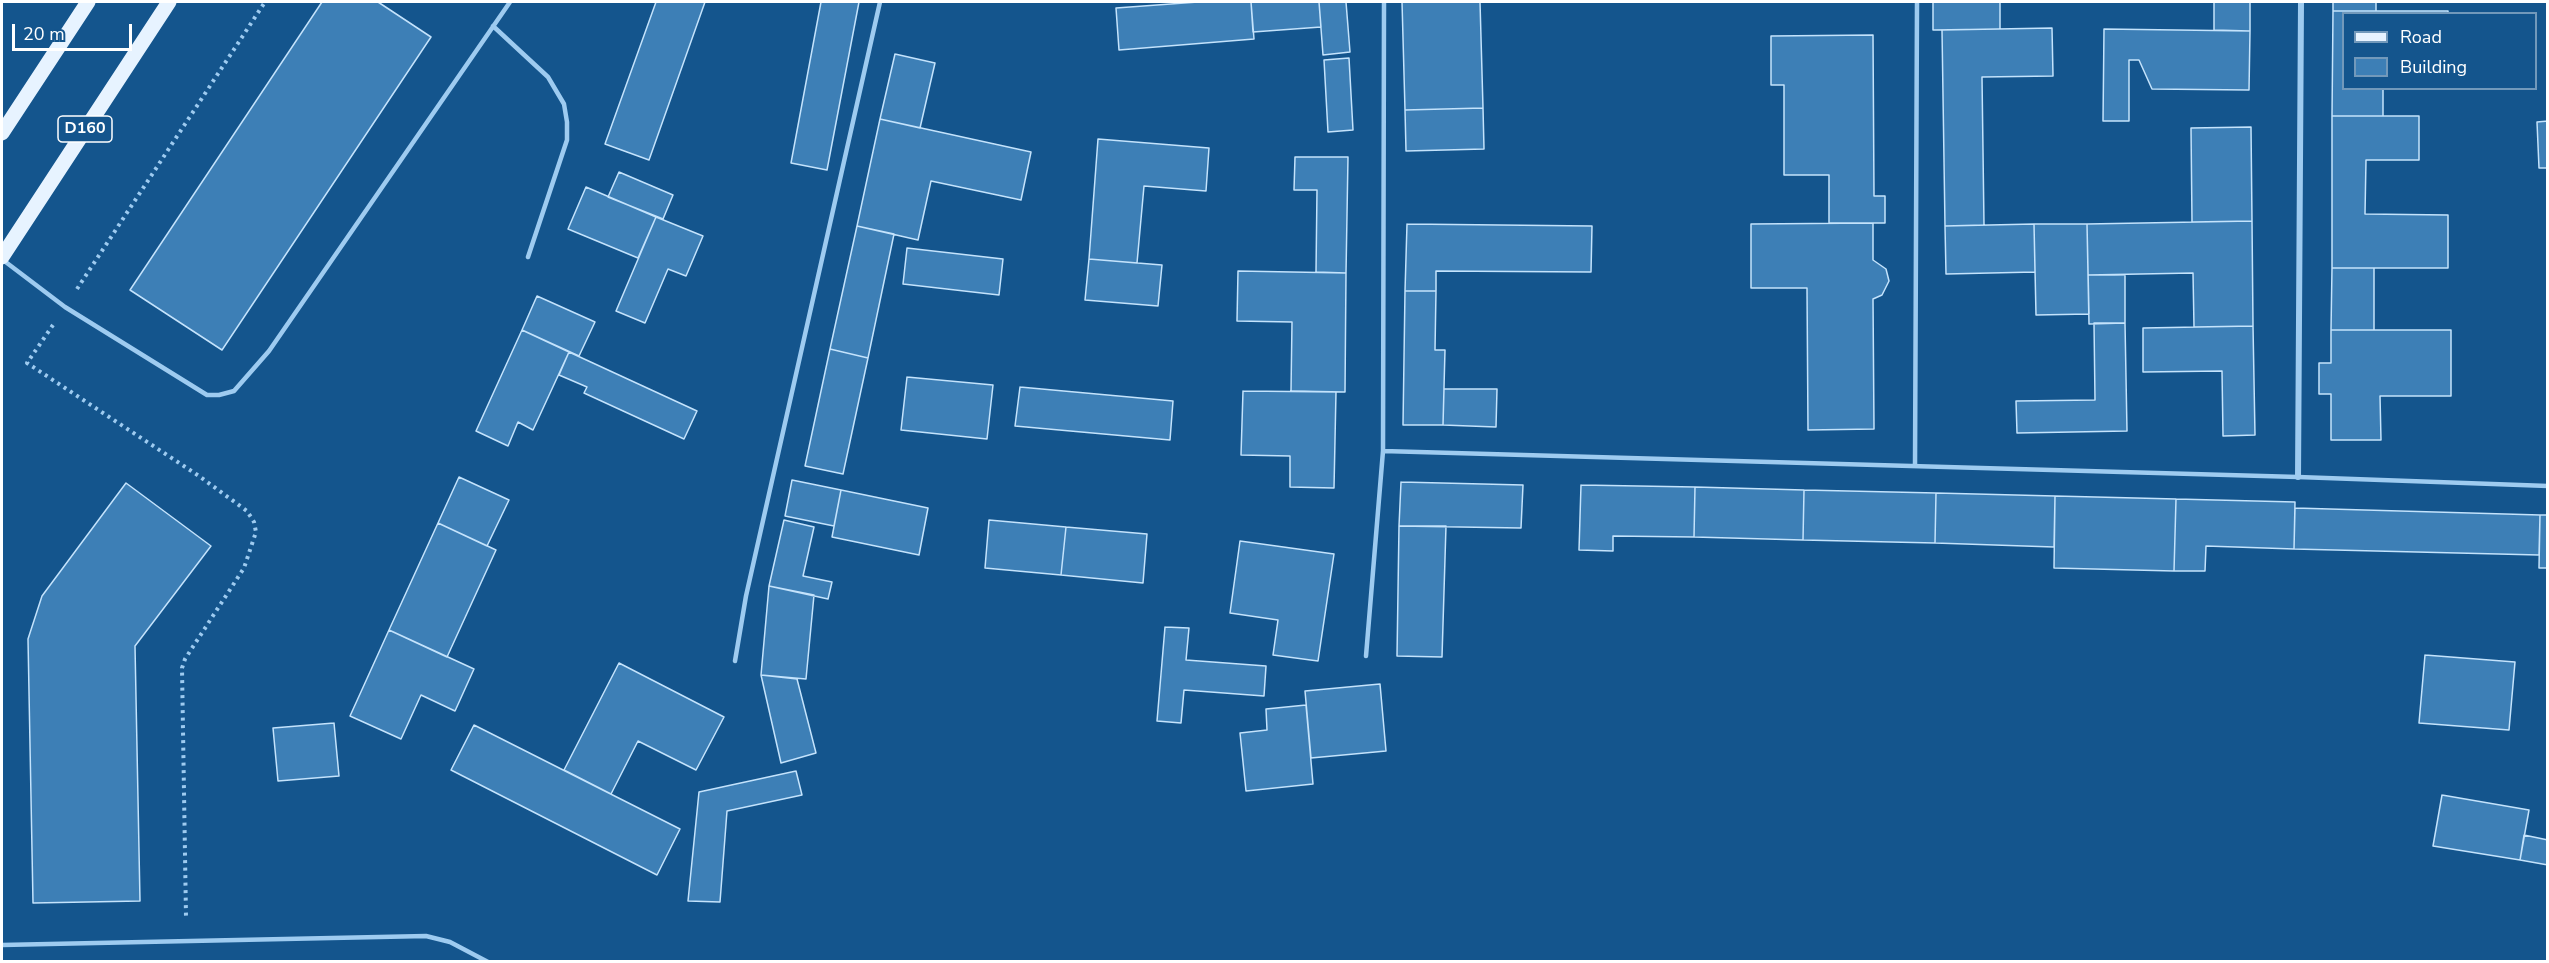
<!DOCTYPE html>
<style>
body{margin:0}
#map{position:relative;width:2549px;height:963px;overflow:hidden;background:#14558d;font-family:"Nunito Sans",sans-serif}
canvas{display:block}
.frame{position:absolute;inset:0;border:3px solid #fff;pointer-events:none}
.legend{position:absolute;left:2342px;top:12px;width:195px;height:78px;box-sizing:border-box;background:#14558d;border:2px solid #7299bb;margin:0;padding:8px 10px;list-style:none;font-size:18px;color:#fff}
.legend li{display:flex;align-items:center;gap:12px;height:30px}
.legend b{width:30px;border:2px solid #7299bb}
.scale{position:absolute;left:12px;top:24px;width:120px;height:27px;box-sizing:border-box;border:3px solid #fff;border-top:0;padding-left:8px;font-size:18px;line-height:21px;white-space:nowrap;color:#fff;-webkit-text-stroke:4px #14558d;paint-order:stroke}
</style>
<div id="map">
<canvas width="2549" height="963"></canvas>
<div class="frame"></div>
<ul class="legend">
<li><b style="height:8px;background:#e7f3ff"></b>Road</li>
<li><b style="height:16px;background:#3d7fb6"></b>Building</li>
</ul>
<div class="scale">20 m</div>
</div>
<script>
const ctx = document.querySelector('canvas').getContext('2d');
ctx.lineJoin = 'round';
function paint(path, color) { ctx.fillStyle = color; ctx.fill(path, 'evenodd'); }
const shape = rows => new Path2D(rows.map(r => 'M' + r).join(''));
function trace(path, color, width, dash) { ctx.strokeStyle = color; ctx.lineWidth = width; ctx.lineCap = dash ? 'butt' : 'round'; ctx.setLineDash(dash || []); ctx.stroke(path); }
function drawText(font, color, halo, rows, align = 'center') {
  ctx.font = font + ' "Nunito Sans",sans-serif'; ctx.lineWidth = 4.5; ctx.setLineDash([]); ctx.textBaseline = 'middle'; ctx.strokeStyle = halo; ctx.fillStyle = color; for (const [text, x, y, turn = 0] of rows) {
    ctx.save(); ctx.translate(x, y); ctx.rotate((+turn || 0) * Math.PI / 180); ctx.textAlign = isNaN(turn) ? turn : align; if (halo) ctx.strokeText(text, 0, 0); ctx.fillText(text, 0, 0); ctx.restore();
  }
}
const building = shape([
 [322,2,378,2,431,37,222,350,130,290,322,2],
 [656,2,705,2,649,160,605,144,656,2],
 [821,2,859,2,827,170,791,163,821,2],
 [1198,2,1251,2,1254,39,1119,50,1116,8,1198,2],
 [1251,2,1319,2,1321,27,1253,32,1251,2],
 [1319,2,1346,2,1350,52,1323,55,1319,2],
 [1402,2,1480,2,1483,108,1405,110,1402,2],
 [1933,2,2000,2,2000,29,1933,30,1933,2],
 [2214,2,2250,2,2250,31,2214,30,2214,2],
 [2333,2,2376,2,2376,11,2333,11,2333,2],
 [2333,11,2448,11,2448,14,2344,14,2344,88,2383,88,2383,116,2332,116,2333,11],
 [2052,28,2053,76,1982,77,1984,225,1945,226,1942,30,2052,28],
 [2104,29,2250,31,2249,90,2152,89,2139,60,2129,60,2129,121,2103,121,2104,29],
 [1873,35,1874,196,1885,196,1885,223,1829,223,1829,175,1784,175,1784,85,1771,85,1771,36,1873,35],
 [895,54,935,63,920,128,880,119,895,54],
 [1349,58,1353,130,1328,132,1324,60,1349,58],
 [1483,108,1484,149,1406,151,1405,110,1483,108],
 [2332,116,2419,116,2419,160,2366,160,2365,214,2448,215,2448,268,2332,268,2332,116],
 [880,119,1031,152,1021,200,931,181,918,240,857,226,880,119],
 [2548,121,2548,168,2539,168,2537,122,2548,121],
 [2251,127,2252,221,2192,222,2191,128,2251,127],
 [1098,139,1209,148,1206,191,1144,186,1137,263,1089,259,1098,139],
 [1295,157,1348,157,1346,273,1316,272,1317,190,1294,190,1295,157],
 [619,172,673,195,663,219,608,197,619,172],
 [586,187,656,217,638,258,568,229,586,187],
 [656,217,703,236,686,276,668,269,645,323,616,311,656,217],
 [2252,221,2253,326,2194,327,2193,273,2088,275,2087,224,2252,221],
 [1873,223,1873,260,1886,269,1889,281,1882,295,1873,299,1874,429,1808,430,1807,288,1751,288,1751,224,1873,223],
 [1407,224,1592,226,1591,272,1436,271,1436,291,1405,291,1407,224],
 [2034,224,2035,272,1946,274,1945,226,2034,224],
 [2034,224,2087,224,2089,314,2036,315,2034,224],
 [857,226,894,234,868,358,830,349,857,226],
 [907,248,1003,259,999,295,903,284,907,248],
 [1089,259,1162,265,1158,306,1085,300,1089,259],
 [2332,268,2374,268,2374,330,2331,330,2332,268],
 [1238,271,1346,273,1345,392,1291,391,1292,322,1237,321,1238,271],
 [2088,275,2125,275,2125,323,2089,324,2088,275],
 [1405,291,1436,291,1435,350,1445,350,1443,425,1403,425,1405,291],
 [537,296,595,322,579,356,522,330,537,296],
 [2094,323,2125,323,2127,431,2017,433,2016,401,2095,400,2094,323],
 [2253,326,2255,435,2223,436,2222,371,2143,372,2143,328,2253,326],
 [522,330,569,352,533,430,518,422,508,446,476,431,522,330],
 [2331,330,2451,330,2451,396,2380,396,2381,440,2331,440,2331,394,2319,394,2319,363,2331,363,2331,330],
 [830,349,868,358,843,474,805,466,830,349],
 [569,352,697,411,684,439,584,393,587,387,559,375,569,352],
 [907,377,993,385,987,439,901,430,907,377],
 [1020,387,1173,401,1170,440,1015,426,1020,387],
 [1444,389,1497,389,1496,427,1443,425,1444,389],
 [1243,391,1336,392,1334,488,1290,487,1290,456,1241,455,1243,391],
 [459,477,509,500,487,546,438,523,459,477],
 [792,480,841,490,834,526,785,516,792,480],
 [1401,482,1523,485,1521,528,1399,526,1401,482],
 [126,483,211,546,135,646,140,901,33,903,28,639,42,596,126,483],
 [1581,485,1695,487,1694,537,1613,536,1613,551,1579,550,1581,485],
 [1695,487,1804,490,1803,540,1694,537,1695,487],
 [841,490,928,508,919,555,832,537,841,490],
 [1804,490,1936,493,1935,543,1803,540,1804,490],
 [1936,493,2055,496,2054,547,1935,543,1936,493],
 [2055,496,2176,499,2174,571,2054,568,2055,496],
 [2176,499,2295,502,2294,549,2206,546,2205,571,2174,571,2176,499],
 [2295,508,2540,515,2539,555,2294,549,2295,508],
 [2540,515,2548,515,2548,568,2539,568,2540,515],
 [784,520,814,527,803,576,832,582,828,599,769,586,784,520],
 [989,520,1066,527,1061,575,985,568,989,520],
 [438,523,496,550,447,657,389,630,438,523],
 [1399,526,1446,526,1442,657,1397,656,1399,526],
 [1066,527,1147,534,1143,583,1061,575,1066,527],
 [1240,541,1334,554,1318,661,1273,655,1278,620,1230,613,1240,541],
 [769,586,814,595,806,679,761,675,769,586],
 [1165,627,1189,628,1186,660,1266,666,1264,696,1184,690,1181,723,1157,721,1165,627],
 [389,630,474,669,455,711,421,695,401,739,350,716,389,630],
 [2425,655,2515,662,2509,730,2419,723,2425,655],
 [619,663,724,717,696,770,638,741,611,794,564,770,619,663],
 [761,675,797,679,816,753,781,763,761,675],
 [1380,684,1386,751,1311,758,1305,691,1380,684],
 [1306,705,1313,784,1246,791,1240,733,1267,730,1266,709,1306,705],
 [334,723,339,776,278,781,273,728,334,723],
 [474,725,680,829,657,875,451,770,474,725],
 [796,771,802,795,727,811,720,902,688,901,699,792,796,771],
 [2442,795,2529,810,2520,860,2433,846,2442,795],
 [2524,835,2548,840,2548,865,2520,860,2524,835]
]);
paint(building, '#3d7fb6');
trace(building, '#c4e3fc', 1.5);
trace(shape([
 [77,289,265,2],
 [53,325,27,363,199,476,247,511,254,522,256,532,244,568,185,659,182,668,186,917]
]), '#9ecbf0', 4, [3, 4.5]);
trace(shape([
 [1384,2,1383,451,2298,477,2548,486],
 [493,26,548,77,564,104,567,122,567,140,528,257],
 [3,260,65,307,207,395,219,395,234,391,269,351,510,2],
 [1915,466,1917,2],
 [1366,656,1383,451],
 [735,661,746,596,880,2],
 [2,945,426,936,450,942,488,962]
]), '#9ecbf0', 4.5);
trace(shape([
 [2298,477,2301,2]
]), '#9ecbf0', 6);
trace(shape([
 [2,133,88,2],
 [2,257,169,2]
]), '#e7f3ff', 15);
for (const [x, y, w] of [
 [85,129,54]
]) { const box = new Path2D(); box.roundRect(x - w / 2, y - 13, w, 26, 4.5); ctx.fillStyle = '#14558d'; ctx.fill(box); trace(box, '#fff', 1.5); }
drawText('bold 16px', '#fff', null, [
 ["D160",85,129]
]);
</script>
